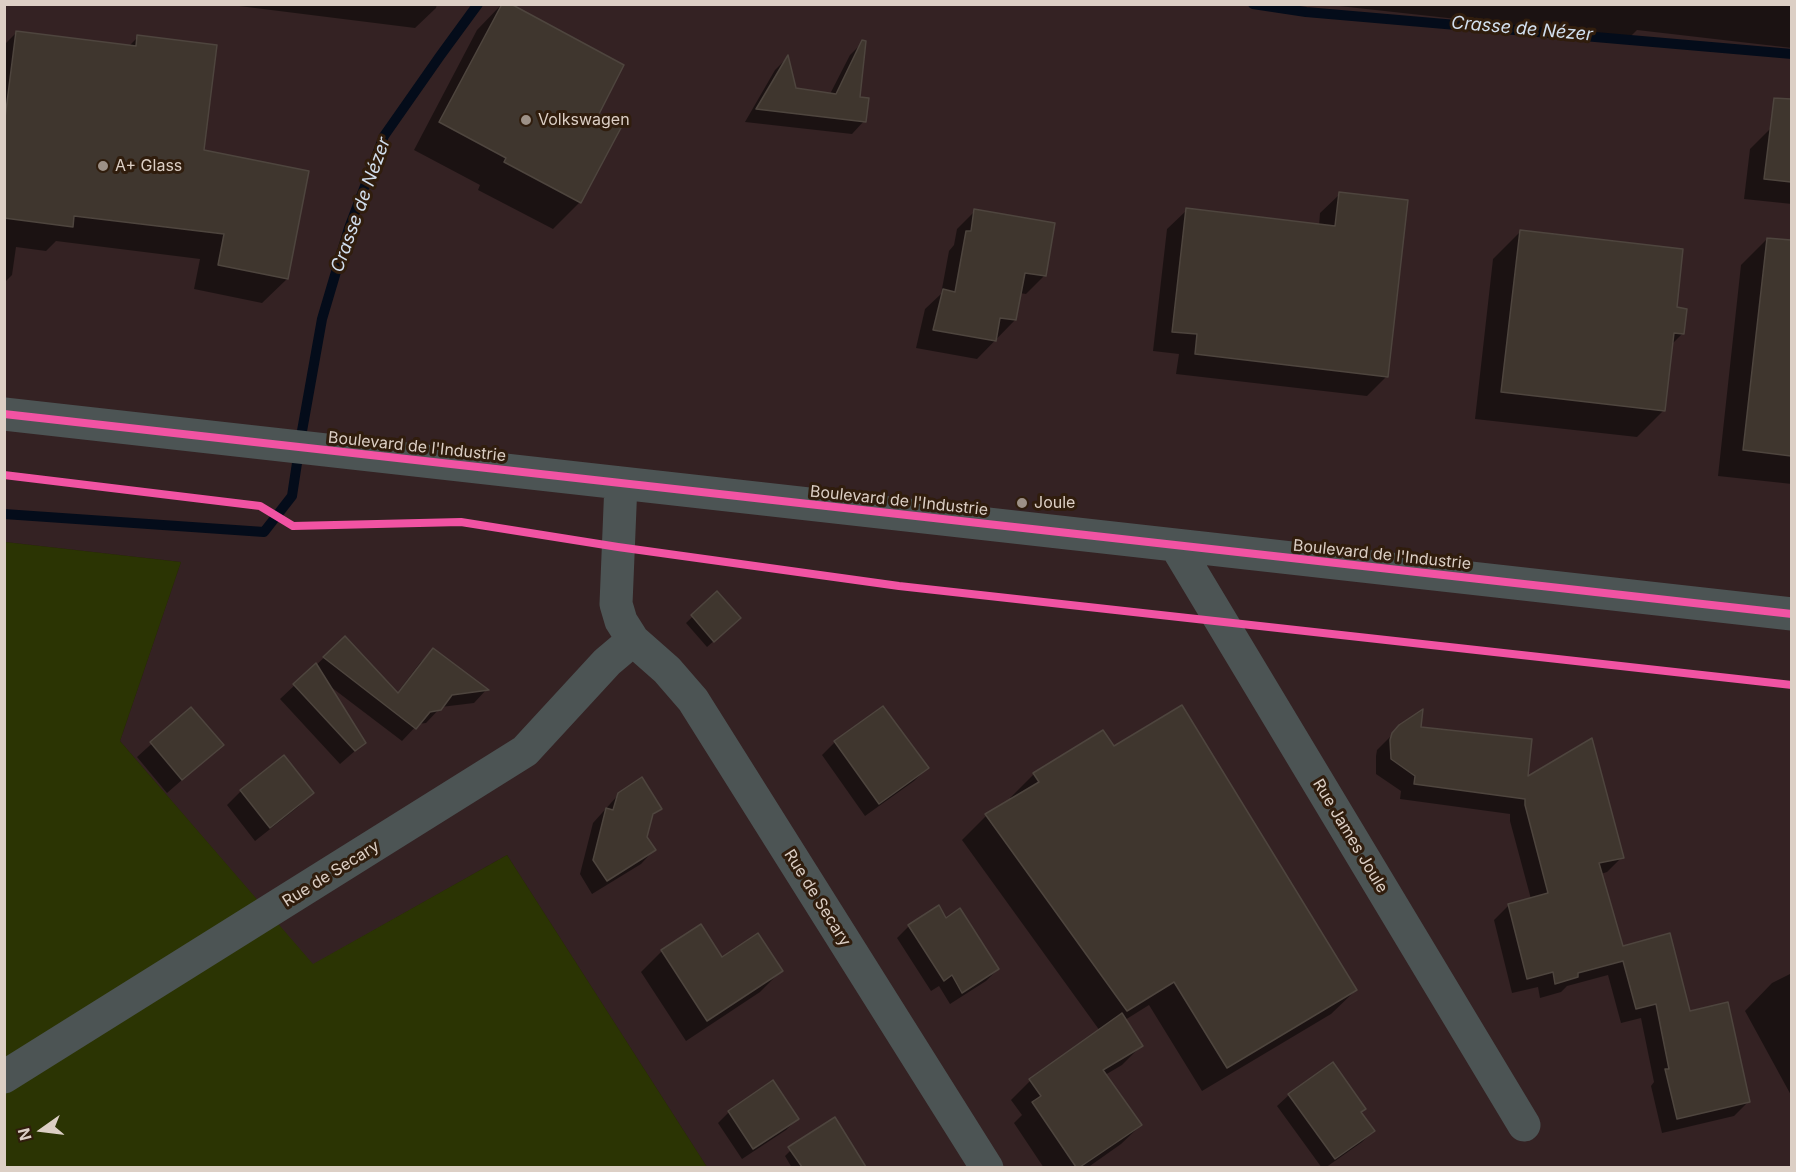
<!DOCTYPE html>
<meta charset="utf-8">
<style>
body{margin:0}
#map{position:relative;width:1796px;height:1172px;overflow:hidden;background:#281e15;font-family:Inter,sans-serif}
canvas{display:block}
.frame{position:absolute;inset:0;border:6px solid #dccfc5;pointer-events:none}
.north{position:absolute;left:12px;top:1100px;width:60px;height:60px;-webkit-text-stroke:4px #301d0d;paint-order:stroke;rotate:256deg;font-size:16px;font-weight:700;line-height:24px;text-align:center;color:#dccfc5}
.north::after{content:'';display:block;margin:auto;width:21px;height:27px;background:#dccfc5;clip-path:polygon(50% 0,100% 100%,50% 72%,0 100%)}
</style>
<div id="map">
<canvas width="1796" height="1172"></canvas>
<div class="frame"></div>
<div class="north">N</div>
</div>
<script>
const ctx = document.querySelector('canvas').getContext('2d');
ctx.lineJoin = 'round';
function paint(path, color) { ctx.fillStyle = color; ctx.fill(path, 'evenodd'); }
const shape = rows => new Path2D(rows.map(r => 'M' + r).join(''));
function trace(path, color, width, dash) { ctx.strokeStyle = color; ctx.lineWidth = width; ctx.lineCap = dash ? 'butt' : 'round'; ctx.setLineDash(dash || []); ctx.stroke(path); }
function drawText(font, color, halo, rows, align = 'center') {
  ctx.font = font + ' Inter,sans-serif'; ctx.lineWidth = 6; ctx.setLineDash([]); ctx.textBaseline = 'middle'; ctx.strokeStyle = halo; ctx.fillStyle = color; for (const [text, x, y, turn = 0] of rows) {
    ctx.save(); ctx.translate(x, y); ctx.rotate((+turn || 0) * Math.PI / 180); ctx.textAlign = isNaN(turn) ? turn : align; if (halo) ctx.strokeText(text, 0, 0); ctx.fillText(text, 0, 0); ctx.restore();
  }
}
paint(shape([
 [5,5,1791,5,1791,1167,707,1167,507,855,313,965,120,741,181,562,5,542]
]), '#342223');
paint(shape([
 [5,542,181,562,120,741,313,964,507,855,707,1167,5,1168]
]), '#2b3403');
paint(shape([
 [223,4,437,4,436,8,415,28],
 [502,4,597,114,580,202,553,229,478,190,480,185,414,150,477,30],
 [1321,4,1792,4,1792,48,1637,30,1629,38],
 [17,32,129,46,138,37,202,151,287,279,262,303,194,289,200,259,56,241,46,251,16,247,12,275,4,283,4,45],
 [863,42,858,98,864,121,852,134,745,122,775,70,787,58,795,90,830,94,850,55],
 [1771,128,1792,130,1792,204,1744,199,1750,149],
 [1340,194,1387,376,1367,396,1176,374,1179,354,1153,351,1167,229,1187,210,1319,226,1320,213],
 [975,211,1044,276,1026,294,1019,293,1015,320,977,359,916,348,925,309,941,294,949,251,954,245,957,229],
 [1520,232,1675,308,1683,333,1672,344,1664,410,1637,437,1475,419,1493,259],
 [1767,239,1792,242,1792,484,1718,476,1741,265],
 [717,593,733,624,707,647,686,623],
 [345,638,397,693,420,663,433,650,486,690,474,703,441,707,426,723,418,724,402,741,327,684,364,743,340,764,280,699],
 [883,708,927,768,914,781,865,816,822,755,835,742],
 [190,709,222,745,167,793,137,757],
 [1400,727,1419,728,1526,779,1622,857,1607,872,1601,874,1622,948,1689,1013,1749,1101,1734,1116,1662,1133,1651,1086,1654,1082,1641,1018,1621,1023,1608,975,1567,986,1561,992,1540,998,1538,987,1512,993,1494,920,1509,905,1531,899,1510,821,1510,814,1400,799,1401,791,1376,774,1376,756,1377,750],
 [1113,748,1356,990,1331,1014,1202,1091,1149,1005,1125,1020,1141,1046,1122,1065,1105,1075,1141,1125,1121,1144,1087,1168,1044,1168,1014,1123,1022,1115,1011,1100,1030,1081,1100,1031,962,840,986,816,1011,800,1010,798,1034,774],
 [241,791,312,793,298,807,255,841,227,805],
 [619,794,660,808,650,818,646,838,654,850,641,864,592,894,580,874,593,823],
 [945,920,998,969,986,981,950,1004,939,986,931,991,897,938,909,926],
 [662,951,722,959,781,971,760,992,686,1041,641,972],
 [1792,973,1792,1097,1745,1011,1772,983],
 [1333,1064,1364,1109,1360,1113,1373,1131,1362,1142,1325,1168,1322,1168,1277,1106,1289,1095],
 [729,1112,797,1119,786,1130,742,1159,718,1123],
 [834,1119,865,1168,792,1168,785,1156,798,1143]
]), '#0007');
trace(shape([
 [1253,4,1306,12,1792,54],
 [302,431,322,319,349,228,384,136,440,56,478,4],
 [4,514,264,532,292,496,297,463]
]), '#040c1a', 10);
const building = shape([
 [502,4,511,4,624,65,599,114,622,126,581,203,504,162,506,158,439,122,502,4],
 [16,31,136,46,137,35,217,45,204,150,309,171,288,279,218,265,224,234,74,216,73,227,4,218,4,126,16,31],
 [862,40,866,41,860,97,869,98,866,122,756,109,788,55,796,88,836,94,862,40],
 [1774,98,1791,99,1791,182,1764,179,1774,98],
 [1339,192,1408,200,1388,377,1195,354,1197,334,1172,332,1186,208,1335,226,1339,192],
 [974,209,1055,223,1046,276,1025,273,1016,320,1000,318,996,341,933,330,943,289,955,292,966,231,971,231,974,209],
 [1520,230,1683,249,1677,307,1687,309,1684,334,1674,333,1665,411,1501,392,1520,230],
 [1767,238,1791,240,1791,456,1743,450,1767,238],
 [717,591,741,618,714,642,691,615,717,591],
 [345,636,398,693,433,648,489,690,452,695,441,710,430,712,416,729,323,657,345,636],
 [316,663,366,743,355,751,293,684,316,663],
 [1182,705,1357,990,1227,1068,1174,982,1127,1011,985,814,1039,782,1033,773,1103,730,1114,746,1182,705],
 [883,706,929,768,879,804,834,741,883,706],
 [191,707,224,745,182,780,150,742,191,707],
 [1423,709,1421,727,1532,739,1528,776,1592,738,1624,858,1599,863,1623,946,1670,933,1690,1011,1728,1002,1750,1102,1677,1119,1665,1069,1669,1069,1656,1004,1636,1009,1623,961,1578,973,1578,977,1555,984,1553,972,1527,979,1508,904,1548,893,1525,805,1525,799,1414,784,1415,776,1391,759,1390,740,1392,733,1399,725,1423,709],
 [284,755,314,793,270,828,240,790,284,755],
 [642,777,662,809,653,814,647,837,656,850,607,881,593,860,606,808,613,810,618,793,642,777],
 [939,905,946,918,960,908,999,969,962,993,952,975,944,981,908,925,939,905],
 [701,924,722,957,758,933,783,971,707,1021,661,950,701,924],
 [1122,1013,1143,1046,1103,1070,1142,1125,1080,1167,1076,1167,1032,1102,1041,1096,1029,1079,1122,1013],
 [1333,1062,1366,1109,1361,1112,1375,1131,1335,1159,1288,1094,1333,1062],
 [773,1080,799,1119,753,1149,728,1111,773,1080],
 [835,1117,866,1167,802,1167,788,1147,835,1117]
]);
paint(building, '#3f362e');
trace(building, '#4e453e', 1.5);
trace(shape([
 [4,414,1792,614],
 [1176,546,1524,1125],
 [633,640,667,670,693,700,987,1168],
 [4,1077,525,751,607,662,633,640,621,621,616,604,621,483]
]), '#4c5454', 33);
trace(shape([
 [4,414,1792,614],
 [4,475,260,506,293,526,461,522,618,547,899,586,1792,685]
]), '#f153a3', 8);
for (const [x, y, r, color] of [
 [526,120,6,"#9d9187"],
 [103,166,6,"#9d9187"],
 [1022,503,6,"#9d9187"]
]) { const dot = new Path2D(); dot.arc(x, y, r, 0, 2 * Math.PI); ctx.fillStyle = color; ctx.fill(dot); trace(dot, '#301d0d', 2); }
drawText('16px', '#dccfc5', '#301d0d', [
 ["Volkswagen",538,120],
 ["A+ Glass",115,166],
 ["Joule",1034,503]
], 'left');
drawText('16px', '#dccfc5', '#301d0d', [
 ["Boulevard de l'Industrie",417,447,6],
 ["Boulevard de l'Industrie",899,501,6],
 ["Boulevard de l'Industrie",1382,555,6],
 ["Rue James Joule",1350,836,59],
 ["Rue de Secary",331,874,-32],
 ["Rue de Secary",817,898,58]
]);
drawText('italic 18px', '#d1dfee', '#301d0d', [
 ["Crasse de Nézer",1522,29,5],
 ["Crasse de Nézer",361,205,-70]
]);
</script>
